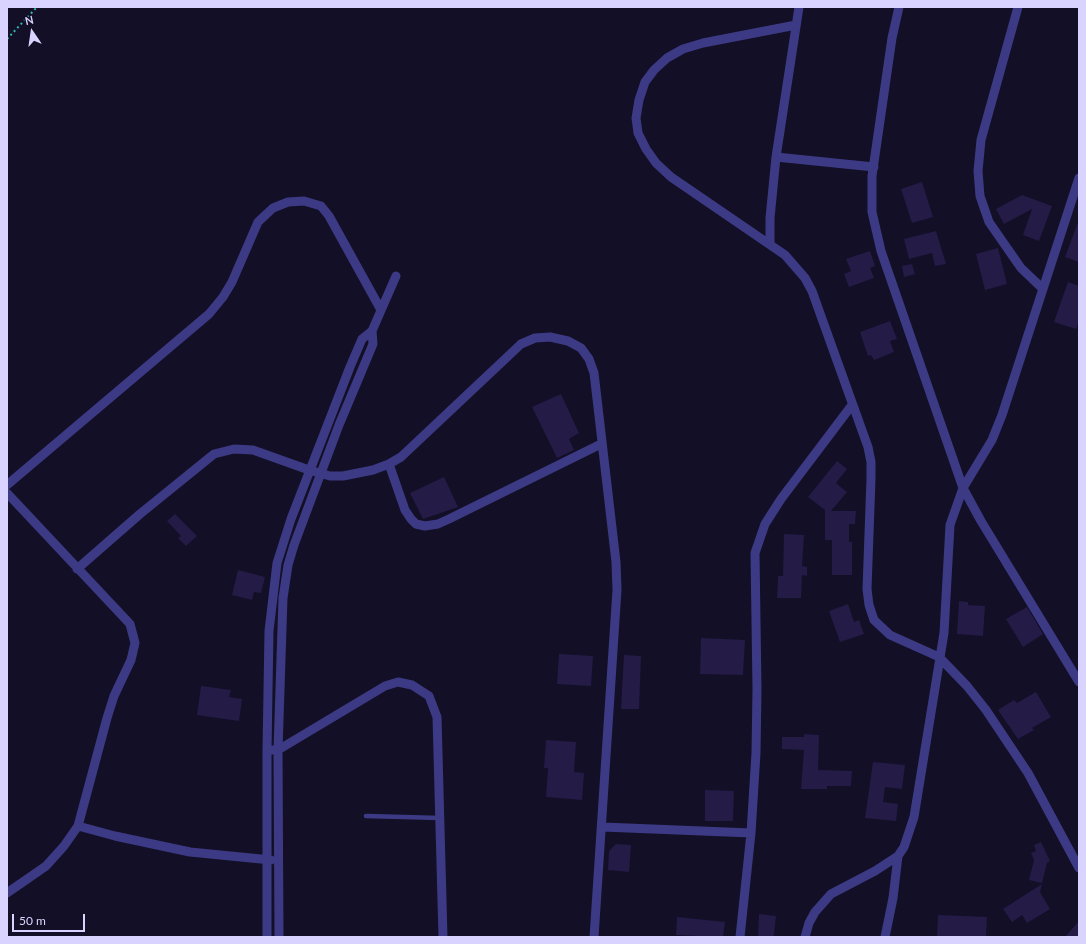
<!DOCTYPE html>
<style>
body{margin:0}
#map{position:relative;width:1086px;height:944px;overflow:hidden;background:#130f26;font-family:Lato,sans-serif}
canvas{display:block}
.frame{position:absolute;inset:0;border:8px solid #d9d4ff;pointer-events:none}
.north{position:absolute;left:12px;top:12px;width:40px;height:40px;-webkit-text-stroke:3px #130f26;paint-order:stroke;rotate:347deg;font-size:11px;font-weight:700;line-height:16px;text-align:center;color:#d9d4ff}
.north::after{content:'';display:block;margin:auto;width:14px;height:18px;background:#d9d4ff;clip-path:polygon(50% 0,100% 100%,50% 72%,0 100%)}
.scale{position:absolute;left:12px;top:914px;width:73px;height:18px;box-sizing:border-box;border:2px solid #d9d4ff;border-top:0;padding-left:5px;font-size:12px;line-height:14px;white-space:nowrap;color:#d9d4ff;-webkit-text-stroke:3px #130f26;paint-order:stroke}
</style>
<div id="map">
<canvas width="1086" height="944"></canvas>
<div class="frame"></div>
<div class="north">N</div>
<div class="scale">50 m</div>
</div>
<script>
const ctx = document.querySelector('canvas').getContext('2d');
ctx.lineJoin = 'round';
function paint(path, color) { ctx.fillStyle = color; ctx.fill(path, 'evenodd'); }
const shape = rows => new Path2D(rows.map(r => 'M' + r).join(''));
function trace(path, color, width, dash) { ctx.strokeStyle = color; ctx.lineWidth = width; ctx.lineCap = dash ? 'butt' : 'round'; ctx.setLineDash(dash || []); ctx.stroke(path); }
paint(shape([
 [922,182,933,217,912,223,901,189],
 [1022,195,1052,206,1039,241,1023,235,1032,209,1004,224,996,209],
 [1078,222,1079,222,1079,262,1065,257],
 [936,231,946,264,935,266,932,253,909,259,904,239],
 [998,248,1007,284,985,290,976,254],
 [870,251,875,266,870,268,874,278,849,287,844,274,851,271,846,259],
 [912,264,915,274,904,277,902,266],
 [1068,282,1079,286,1079,320,1076,329,1054,322],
 [890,321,897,339,890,341,894,352,874,360,871,355,868,356,860,332],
 [561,394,579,433,569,439,574,450,557,458,532,407],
 [837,461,847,469,836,483,847,492,831,511,856,511,855,524,849,524,849,542,852,542,852,575,832,575,832,540,825,540,825,510,808,497],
 [444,477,458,507,423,519,410,493],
 [175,514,197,536,186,546,178,538,181,536,167,521],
 [784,534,804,535,802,566,807,567,807,576,802,575,801,598,777,598,778,576,783,576],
 [238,570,265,577,261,593,254,592,252,600,232,595],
 [959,601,968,602,968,605,985,606,983,636,957,634],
 [848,604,854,622,859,620,864,634,840,642,829,611],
 [1027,607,1043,634,1023,647,1006,619],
 [701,638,745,640,743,675,700,674],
 [559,654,593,656,591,686,557,684],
 [624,655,641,656,639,709,621,709],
 [201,686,231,690,229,697,242,699,239,721,197,715],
 [1036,692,1051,717,1032,728,1034,730,1018,739,998,710,1014,700,1017,703],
 [804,734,819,735,818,770,852,771,851,786,827,786,827,789,801,789,804,750,782,749,782,737,804,737],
 [546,740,576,742,574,772,584,773,582,800,546,797,548,768,544,768],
 [873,762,905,765,902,789,885,787,883,802,898,804,896,821,865,818],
 [705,790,734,791,733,821,705,821],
 [1041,842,1050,861,1047,863,1042,883,1029,880,1034,860,1031,853,1036,851,1034,845],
 [616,844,631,845,629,872,608,870,609,851],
 [1042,884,1040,892,1050,909,1027,923,1022,915,1012,922,1003,909],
 [759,914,776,916,774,935,772,937,758,937],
 [938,915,987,917,986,937,937,937],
 [677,917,725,922,723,937,676,935],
 [1079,921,1079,937,1065,937]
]), '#241b47');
trace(shape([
 [7,39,37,7]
]), '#2fb8b0', 2, [2, 3]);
trace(shape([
 [366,816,440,818]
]), '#3d3a85', 4.5);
trace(shape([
 [899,7,892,38,872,176,872,212,881,251,963,488,981,521,1079,682],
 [1018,7,981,140,978,171,980,196,989,222,1021,268,1043,289],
 [796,25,703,43,683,49,667,58,654,70,645,82,639,100,636,118,638,133,646,149,656,163,671,177,785,255,805,278,812,291,868,447,871,462,871,479,867,589,869,605,874,620,890,635,939,657,967,686,986,710,1028,773,1079,868],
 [776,157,874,167],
 [770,244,770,218,776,157,799,7],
 [389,464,405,510,411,519,416,524,425,526,438,524,449,519,601,444],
 [7,485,209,314,223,297,232,282,258,222,273,208,288,202,304,201,321,206,329,216,381,310],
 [7,493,130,624,135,643,131,660,114,696,107,718,78,826,64,846,46,866,7,893],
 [77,569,140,514,214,454,234,449,253,450,309,470,330,476,343,476,373,470,389,464,401,457,521,344,535,338,550,337,568,341,581,348,589,359,594,373,616,562,617,590,594,937],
 [273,750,278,750,385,686,398,682,412,685,429,696,437,717,443,937],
 [78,826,115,836,190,852,271,860],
 [603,827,751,833],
 [267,937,267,750,269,631,277,563,291,519,350,367,362,339,372,331,396,276],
 [279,937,278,750,283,598,288,565,294,545,339,425,373,344,372,331],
 [740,937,751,833,756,753,757,689,755,553,765,524,781,499,852,405],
 [805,937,809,923,815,912,831,894,875,871,898,856],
 [885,937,893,898,898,856,904,847,914,817,944,633,950,525,963,488,992,440,1002,415,1079,178]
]), '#3d3a85', 9);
</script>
